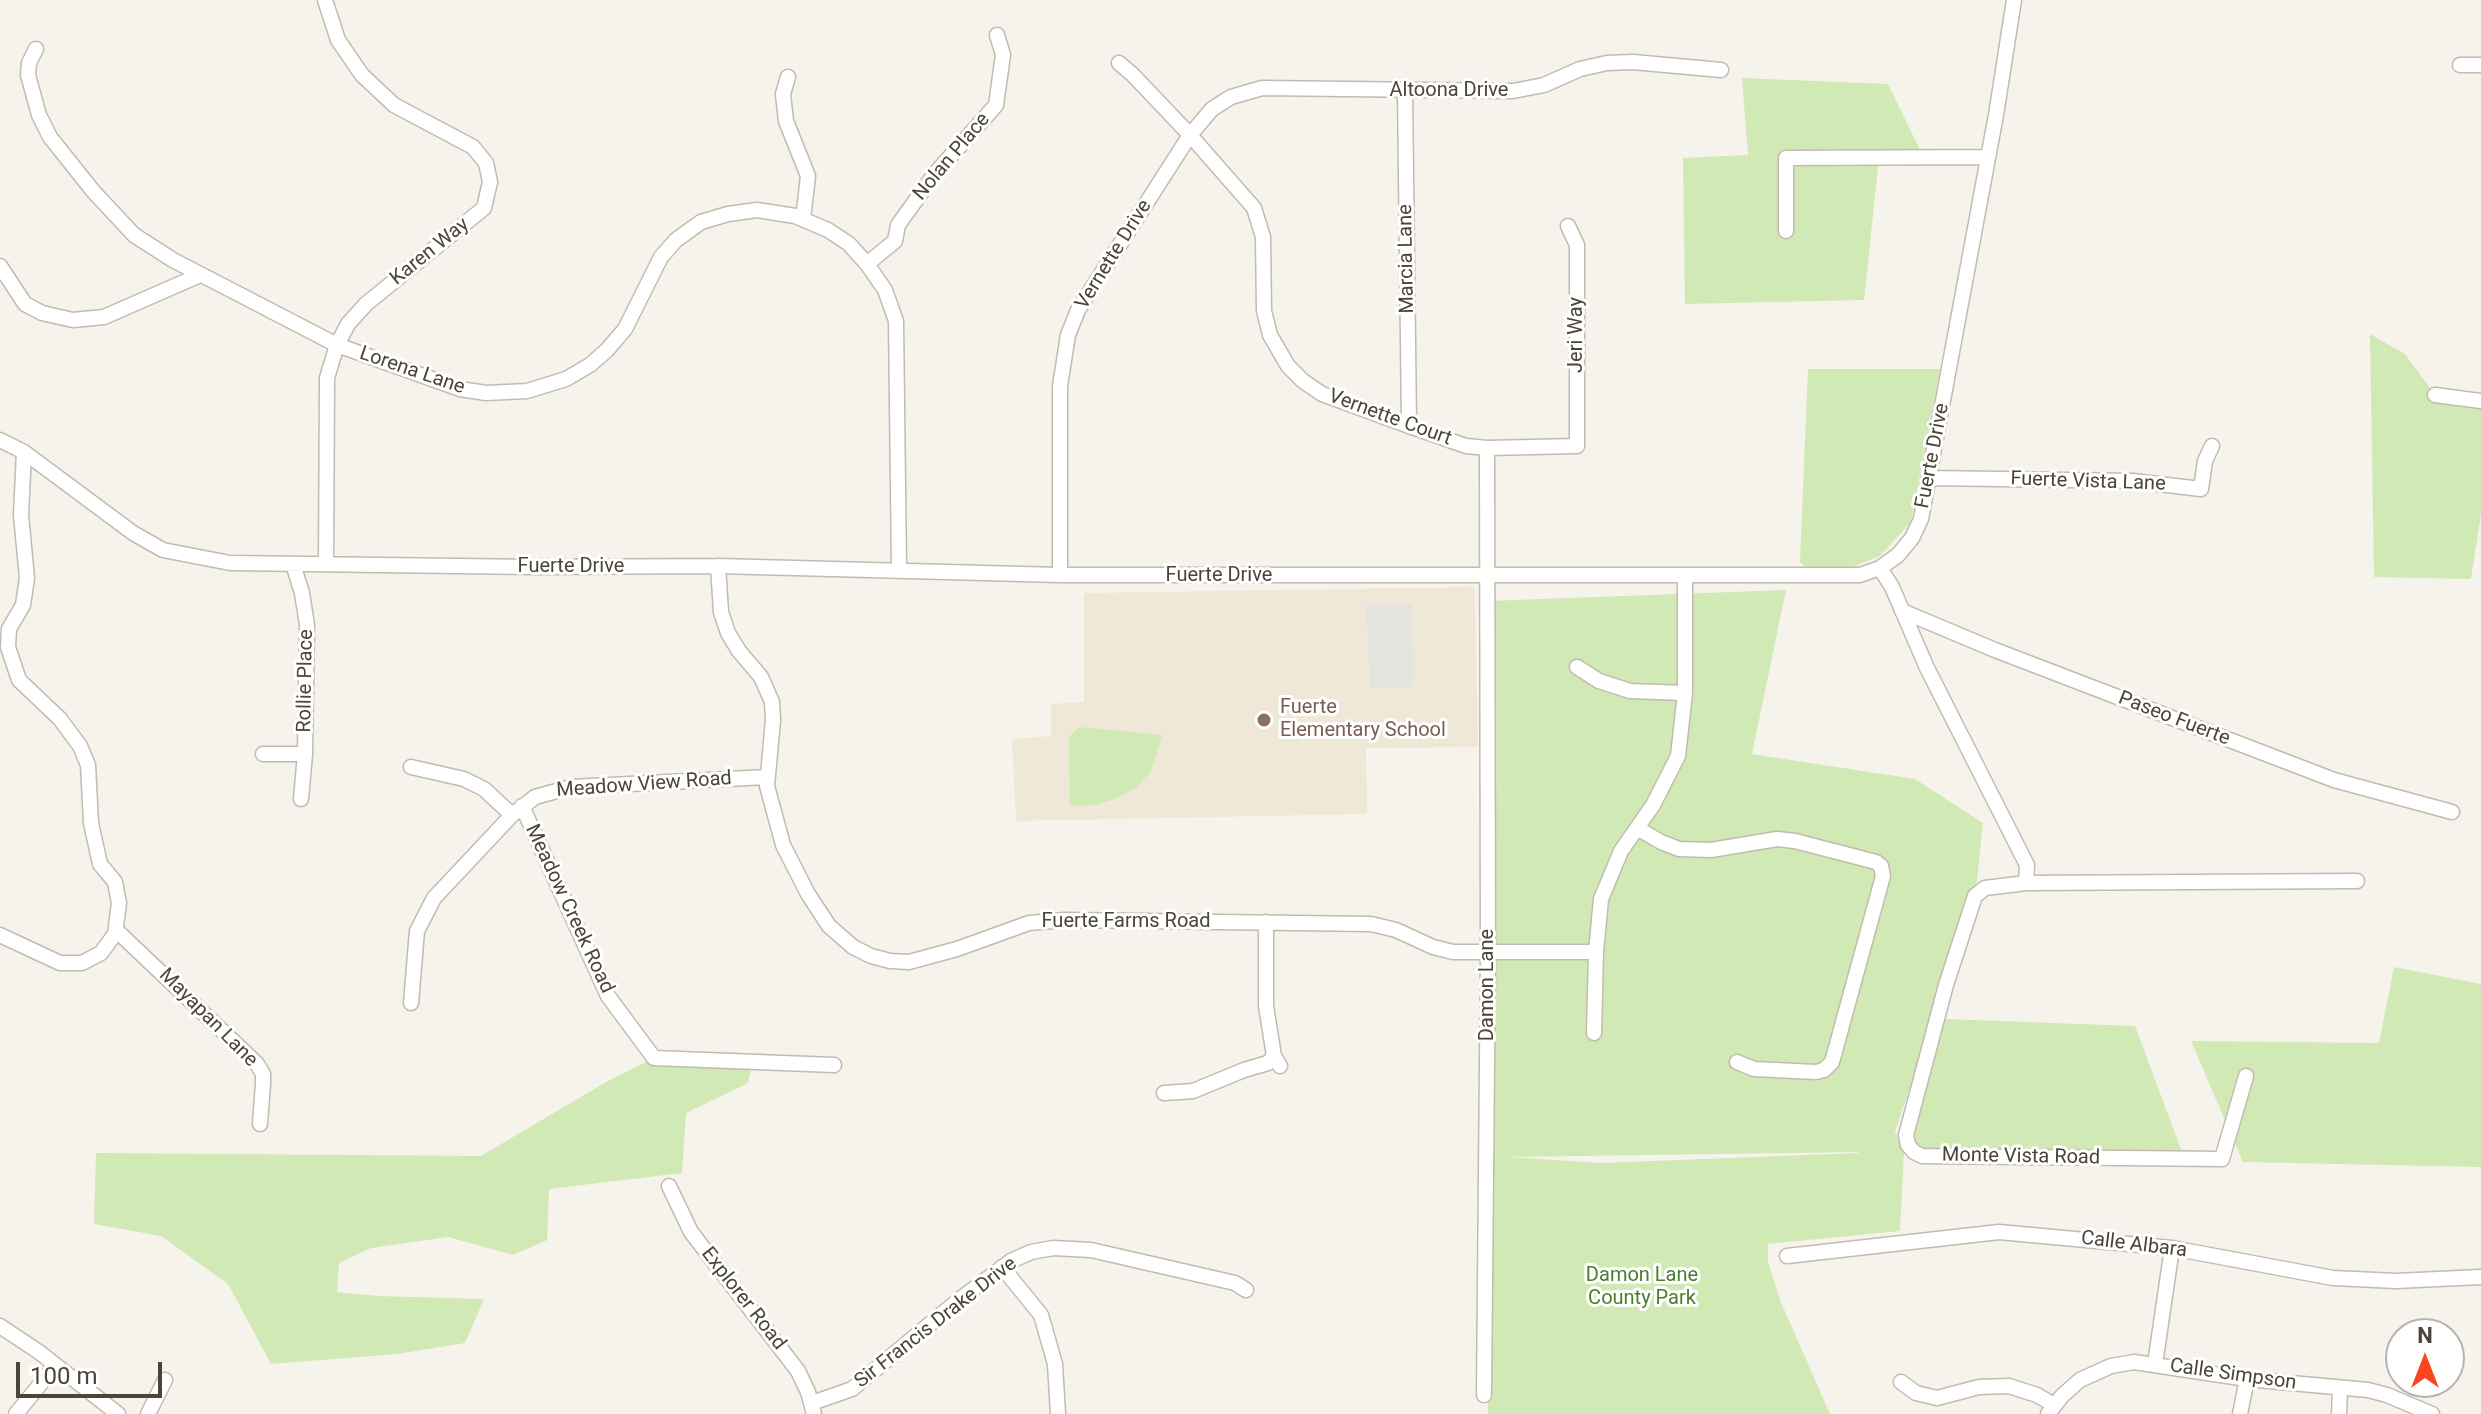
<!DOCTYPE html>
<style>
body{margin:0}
#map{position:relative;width:2481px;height:1414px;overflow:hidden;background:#f6f3ec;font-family:Roboto,sans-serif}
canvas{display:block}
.north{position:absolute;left:2385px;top:1318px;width:80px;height:80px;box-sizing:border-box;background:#fff;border:2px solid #b7b4b0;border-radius:50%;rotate:0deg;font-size:22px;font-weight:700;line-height:32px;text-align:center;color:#4b4439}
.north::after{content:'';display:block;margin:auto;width:28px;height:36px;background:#f9461f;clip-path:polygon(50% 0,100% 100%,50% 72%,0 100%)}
.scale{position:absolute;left:16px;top:1362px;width:146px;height:36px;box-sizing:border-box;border:4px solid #4b4439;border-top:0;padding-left:10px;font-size:24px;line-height:28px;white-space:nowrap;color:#4b4439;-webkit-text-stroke:6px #fff;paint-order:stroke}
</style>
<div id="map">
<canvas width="2481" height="1414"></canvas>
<div class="north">N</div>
<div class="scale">100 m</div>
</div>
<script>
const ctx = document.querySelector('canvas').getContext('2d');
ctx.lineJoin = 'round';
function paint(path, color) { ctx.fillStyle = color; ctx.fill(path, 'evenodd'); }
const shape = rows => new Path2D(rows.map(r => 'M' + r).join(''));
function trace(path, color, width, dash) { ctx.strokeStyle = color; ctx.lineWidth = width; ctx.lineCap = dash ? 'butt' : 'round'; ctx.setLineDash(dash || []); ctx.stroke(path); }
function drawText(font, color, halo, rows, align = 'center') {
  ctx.font = font + ' Roboto,sans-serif'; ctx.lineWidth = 6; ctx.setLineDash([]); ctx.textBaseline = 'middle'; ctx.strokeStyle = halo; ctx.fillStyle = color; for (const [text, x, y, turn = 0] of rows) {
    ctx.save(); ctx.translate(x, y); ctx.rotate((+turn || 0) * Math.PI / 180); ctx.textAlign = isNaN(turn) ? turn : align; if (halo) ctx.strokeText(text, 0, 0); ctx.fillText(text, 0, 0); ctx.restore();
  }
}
paint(shape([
 [1475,587,1478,747,1366,748,1367,814,1016,821,1012,739,1051,736,1051,704,1084,702,1084,593]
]), '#efe8d6');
paint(shape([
 [1742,78,1888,84,1924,158,1879,158,1864,300,1685,304,1683,158,1748,155],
 [2370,334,2405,354,2435,395,2481,401,2481,514,2471,579,2374,577],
 [1808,369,1940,369,1911,522,1880,556,1852,567,1807,568,1800,562],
 [1786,590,1752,754,1915,779,1983,823,1976,889,1895,1132,1903,1150,1945,1019,2135,1026,2182,1152,1904,1151,1900,1231,1768,1244,1768,1261,1780,1300,1830,1414,1488,1414,1488,601],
 [1858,1153,1600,1163,1508,1157,1858,1152],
 [1079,727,1162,735,1151,771,1136,788,1115,799,1095,805,1070,806,1069,737],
 [2394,967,2481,984,2481,1167,2243,1162,2191,1041,2379,1043],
 [654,1058,753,1062,748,1083,686,1113,682,1173,549,1189,547,1240,513,1255,448,1237,371,1248,339,1263,337,1292,377,1296,484,1299,465,1343,397,1354,271,1364,228,1284,161,1236,94,1224,96,1153,481,1156,608,1081]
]), '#d1e9b5');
paint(shape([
 [1366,604,1412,604,1413,687,1370,688]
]), '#e5e3e0');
const minor = shape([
 [325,0,338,40,362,75,394,105,473,147,486,163,490,182,484,208,366,304,348,324,337,345,327,378,326,564],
 [36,49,29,63,28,75,39,115,50,137,93,191,134,235,173,260,337,345,460,389,486,393,527,391,566,379,590,365,607,350,625,329,661,257,676,240,701,222,728,214,757,210,795,216,828,230,849,244,867,264,885,290,896,321,899,569],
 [1119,63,1133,75,1190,135,1254,208,1263,237,1264,311,1270,335,1288,366,1303,381,1322,394,1409,426,1466,446,1487,448,1577,446,1577,245,1568,226],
 [2460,65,2481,65],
 [788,77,783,94,786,121,808,176,803,219],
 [1405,91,1409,426],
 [1786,231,1786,158,1988,157],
 [867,264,895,241,898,225,934,175,996,105,1003,55,997,35],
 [0,266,25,304,42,313,73,320,104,317,200,275],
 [2435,395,2481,401],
 [0,440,24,452,133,533,163,550,230,563,533,567,718,566,1060,575,1860,575,1880,568,1898,555,1912,538,1921,519,1996,115,2014,0],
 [1930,478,2133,481,2201,489,2205,461,2212,446],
 [293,564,302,593,307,625,305,754,301,799],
 [718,566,721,612,728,633,739,651,761,677,772,702,773,720,767,786,783,845,808,894,829,926,853,947,871,956,890,961,909,962,957,949,1029,923,1065,920,1371,924,1396,930,1433,947,1453,952,1596,952],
 [1880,568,1892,587,1927,668,2027,865,2026,883,1985,888,1975,896,1946,985,1906,1135,1908,1145,1914,1152,1922,1156,2222,1159,2246,1076],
 [1060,575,1060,386,1068,335,1078,310,1190,135,1212,109,1231,97,1262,88,1513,91,1544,85,1580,69,1607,63,1633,62,1721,70],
 [1902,611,1995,650,2334,780,2452,812],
 [1577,667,1599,681,1630,691,1685,693],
 [263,754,305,754],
 [411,767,464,779,484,789,512,815],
 [522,806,608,996,654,1058,834,1065],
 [1637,828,1661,842,1679,849,1711,850,1777,839,1795,841,1876,862,1881,866,1883,876,1832,1062,1824,1070,1816,1072,1754,1069,1737,1062],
 [2026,883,2357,881],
 [1266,922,1266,1006,1274,1056,1280,1066],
 [116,930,257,1064,263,1074,263,1084,260,1124],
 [0,935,60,963,82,963,101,953,115,934,119,903,115,882,100,864,91,823,88,765,80,746,60,719,19,680,8,647,9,629,23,605,27,578,21,515,24,452],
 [411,1003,417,931,434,898,512,815,535,797,571,787,767,777],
 [1594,1033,1596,952,1601,899,1621,851,1653,805,1678,756,1685,693,1685,576],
 [1164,1093,1193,1091,1244,1070,1268,1063,1274,1056],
 [669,1186,691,1232,798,1371,808,1392,814,1414],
 [1787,1256,1999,1232,2172,1248,2333,1278,2396,1281,2481,1277],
 [1002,1267,1041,1315,1055,1364,1058,1414],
 [0,1326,39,1352,118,1414],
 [2155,1364,2172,1248],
 [1901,1382,1916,1393,1937,1398,1979,1387,2009,1386,2037,1395,2054,1405],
 [1484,1395,1488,953,1487,448],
 [812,1403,852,1389,960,1299,1011,1261,1031,1252,1053,1248,1091,1250,1235,1283,1246,1290],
 [16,1414,55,1366],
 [148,1414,165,1380],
 [2048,1414,2062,1396,2080,1380,2111,1366,2134,1362,2247,1379,2368,1390,2387,1395,2432,1414],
 [2240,1414,2247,1379],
 [2339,1414,2340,1389]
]);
trace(minor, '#c2bbae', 17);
trace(minor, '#fff', 14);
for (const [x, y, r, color] of [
 [1264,720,8,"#8d6e63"]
]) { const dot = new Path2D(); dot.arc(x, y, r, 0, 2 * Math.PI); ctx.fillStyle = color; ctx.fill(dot); trace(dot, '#fff', 3); }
drawText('20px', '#4b4439', '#fff', [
 ["Altoona Drive",1449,91],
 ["Nolan Place",952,157,-50],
 ["Karen Way",430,252,-39],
 ["Vernette Drive",1114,255,-58],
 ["Marcia Lane",1407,259,-91],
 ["Jeri Way",1577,335,-90],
 ["Lorena Lane",412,371,19],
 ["Vernette Court",1390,418,20],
 ["Fuerte Drive",1933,456,-79],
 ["Fuerte Vista Lane",2088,482,2],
 ["Fuerte Drive",571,567],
 ["Fuerte Drive",1219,576],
 ["Rollie Place",306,681,-89],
 ["Paseo Fuerte",2174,719,21],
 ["Meadow View Road",644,785,-4],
 ["Meadow Creek Road",569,909,65],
 ["Fuerte Farms Road",1126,922],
 ["Damon Lane",1488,985,-90],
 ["Mayapan Lane",208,1018,45],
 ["Monte Vista Road",2021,1157,1],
 ["Calle Albara",2134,1245,7],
 ["Explorer Road",743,1299,52],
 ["Sir Francis Drake Drive",936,1323,-38],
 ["Calle Simpson",2233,1375,8]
]);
drawText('20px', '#785e54', '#fff', [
 ["Fuerte",1280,708],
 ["Elementary School",1280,731]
], 'left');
drawText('20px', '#487e2b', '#fff', [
 ["Damon Lane",1642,1276],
 ["County Park",1642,1299]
]);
</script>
